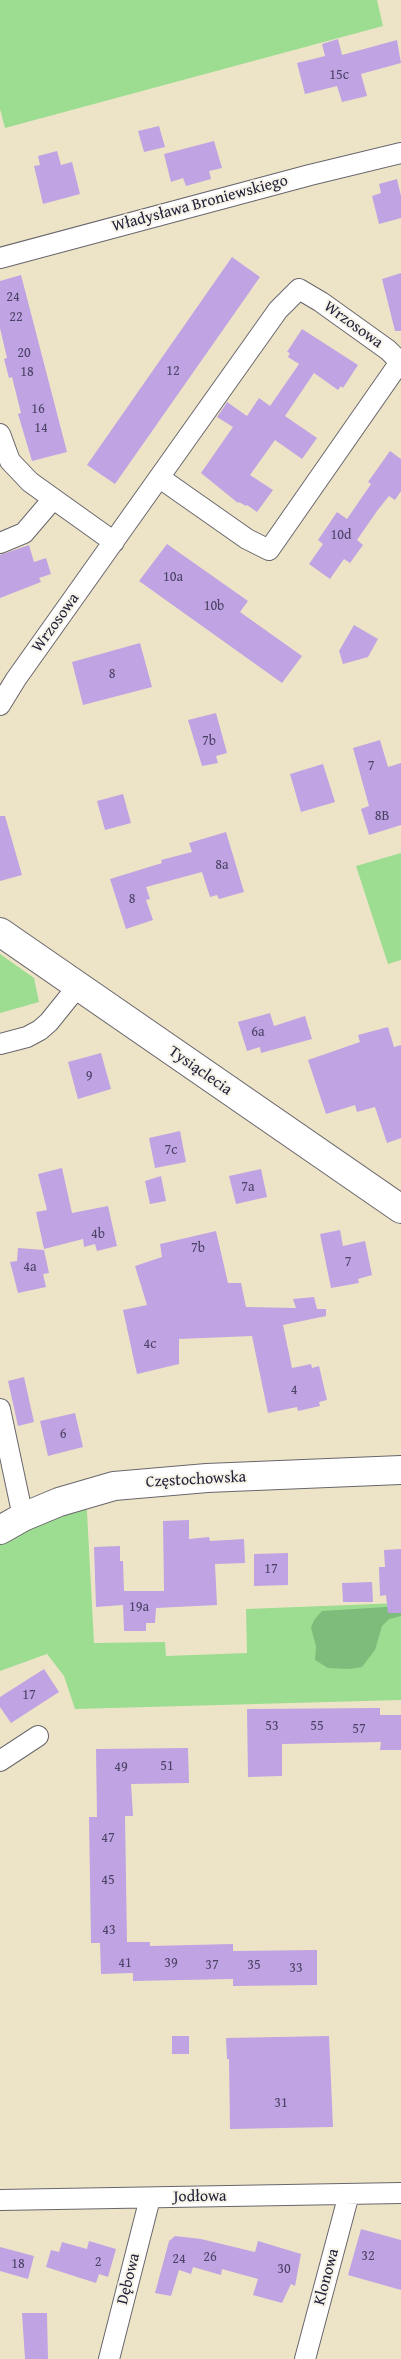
<!DOCTYPE html>
<meta charset="utf-8">
<style>
body{margin:0}
canvas{display:block;background:#ede4c7}
</style>
<canvas width="401" height="2359"></canvas>
<script>
const ctx = document.querySelector('canvas').getContext('2d');
ctx.lineJoin = 'round';
function paint(path, color) { ctx.fillStyle = color; ctx.fill(path, 'evenodd'); }
const shape = rows => new Path2D(rows.map(r => 'M' + r).join(''));
function trace(path, color, width, dash) { ctx.strokeStyle = color; ctx.lineWidth = width; ctx.lineCap = dash ? 'butt' : 'round'; ctx.setLineDash(dash || []); ctx.stroke(path); }
function drawText(font, color, halo, rows, align = 'center') {
  ctx.font = font + ' "Gentium Book Plus",serif'; ctx.lineWidth = 4; ctx.setLineDash([]); ctx.textBaseline = 'middle'; ctx.strokeStyle = halo; ctx.fillStyle = color; for (const [text, x, y, turn = 0] of rows) {
    ctx.save(); ctx.translate(x, y); ctx.rotate((+turn || 0) * Math.PI / 180); ctx.textAlign = isNaN(turn) ? turn : align; if (halo) ctx.strokeText(text, 0, 0); ctx.fillText(text, 0, 0); ctx.restore();
  }
}
paint(shape([
 [0,0,377,0,383,26,5,128,0,109],
 [401,853,401,960,388,964,356,866],
 [0,954,34,978,39,1002,0,1013],
 [86,1493,94,1643,165,1642,166,1656,247,1653,246,1609,401,1603,401,1700,75,1709,64,1676,47,1654,0,1671,0,1530]
]), '#9ddd92');
paint(shape([
 [401,1606,401,1616,389,1619,382,1626,375,1650,362,1667,350,1669,328,1668,315,1660,316,1646,311,1628,314,1620,322,1611]
]), '#7ebc7c');
paint(shape([
 [338,39,342,55,397,40,401,63,361,74,367,96,342,102,337,86,305,94,297,63,325,56,322,44],
 [159,126,165,147,144,152,138,131],
 [214,141,222,168,209,171,211,179,186,186,183,178,171,182,164,154],
 [57,151,61,165,72,162,80,194,43,204,34,166,40,165,38,156],
 [397,179,401,196,401,218,379,224,372,196,381,193,379,184],
 [232,257,260,277,115,484,87,465],
 [401,273,401,331,395,331,382,279],
 [21,275,67,452,32,461,18,414,21,413,12,377,9,378,4,359,7,358,0,328,0,281],
 [302,329,358,365,343,388,341,386,338,390,314,373,285,416,317,438,302,459,275,440,250,475,273,490,257,512,247,505,246,506,239,502,238,503,201,473,233,427,217,417,224,407,227,402,247,416,259,398,270,406,299,364,288,357,290,353,287,352],
 [390,451,401,459,401,491,395,500,389,496,377,511,357,540,363,545,350,563,344,559,330,579,309,564,323,544,318,540,337,512,347,519,371,484,368,482],
 [167,544,248,601,240,612,302,656,282,683,139,581],
 [29,545,34,562,46,558,51,574,39,578,41,582,0,598,0,555],
 [354,625,378,639,368,657,343,664,339,651],
 [140,643,152,687,83,705,72,662],
 [216,713,227,753,216,756,218,763,202,766,188,720],
 [380,740,388,767,401,763,401,825,369,835,361,809,369,806,353,748],
 [323,764,335,802,301,812,290,774],
 [123,794,131,823,105,830,97,801],
 [0,816,5,816,22,875,0,881],
 [226,832,244,892,219,899,217,895,210,897,202,872,146,887,150,899,146,900,153,920,126,929,110,879,162,863,161,860,192,852,189,843],
 [270,1013,274,1026,305,1016,312,1039,261,1053,260,1047,247,1051,238,1022],
 [388,1027,394,1047,401,1045,401,1138,387,1143,375,1107,357,1112,355,1105,326,1114,308,1060,360,1042,358,1035],
 [101,1053,111,1089,78,1099,68,1062],
 [180,1131,186,1162,155,1168,149,1138],
 [62,1168,72,1213,108,1206,117,1246,97,1251,95,1244,84,1247,83,1239,44,1249,36,1212,47,1210,38,1174],
 [261,1169,267,1197,236,1204,229,1176],
 [161,1176,166,1201,150,1204,145,1181],
 [340,1230,343,1246,365,1241,372,1275,358,1279,359,1283,331,1288,320,1234],
 [216,1231,228,1283,241,1283,246,1307,296,1308,293,1299,314,1297,317,1309,326,1309,326,1316,283,1325,292,1368,311,1364,312,1368,319,1366,327,1400,319,1402,320,1406,298,1411,297,1407,268,1413,252,1336,179,1339,179,1364,137,1374,123,1310,147,1305,135,1266,162,1257,160,1244],
 [18,1248,44,1250,49,1273,43,1274,46,1287,18,1293,10,1262,17,1261],
 [24,1377,34,1422,18,1426,8,1381],
 [75,1413,83,1447,48,1456,40,1421],
 [189,1520,189,1539,209,1537,210,1541,244,1539,245,1563,215,1564,217,1605,156,1608,155,1623,146,1623,146,1631,124,1631,123,1605,96,1607,94,1547,120,1546,120,1561,123,1561,124,1591,164,1591,163,1521],
 [401,1549,401,1613,388,1613,386,1595,380,1596,379,1567,385,1567,384,1550],
 [288,1553,288,1585,254,1586,254,1554],
 [372,1582,373,1602,343,1602,342,1583],
 [44,1669,59,1692,11,1723,0,1707,0,1697],
 [380,1708,380,1715,401,1715,401,1750,380,1750,381,1742,282,1744,282,1776,248,1777,247,1709],
 [188,1748,189,1783,131,1784,133,1816,125,1816,127,1942,150,1942,150,1946,233,1944,233,1951,317,1950,317,1985,233,1986,233,1979,133,1981,133,1973,101,1974,100,1943,91,1943,89,1817,97,1817,96,1749],
 [172,2036,189,2036,189,2054,172,2054],
 [329,2036,333,2127,230,2129,229,2059,227,2059,226,2038],
 [361,2229,401,2240,401,2290,348,2275],
 [175,2236,201,2239,255,2252,258,2241,301,2254,295,2286,291,2284,282,2303,253,2295,258,2279,222,2269,221,2275,193,2267,191,2274,179,2270,171,2296,155,2293,169,2241],
 [89,2241,116,2249,108,2277,99,2274,96,2283,46,2267,51,2250,59,2252,62,2242,87,2249],
 [0,2247,34,2256,28,2279,0,2271],
 [22,2313,47,2313,48,2359,25,2359]
]), '#c0a3e3');
const street = shape([
 [0,258,310,175,401,153],
 [0,434,10,461,30,482,114,542],
 [0,543,24,533,53,499],
 [0,705,16,679,278,310,299,289,321,302,388,350,400,362,269,550,247,539,160,478],
 [0,1044,27,1037,40,1030,49,1022,78,986],
 [0,1409,23,1517],
 [0,1761,38,1736],
 [0,2200,401,2193],
 [109,2359,150,2198],
 [305,2359,349,2194]
]);
const secondary = shape([
 [0,932,401,1209],
 [0,1530,23,1517,59,1502,114,1486,207,1478,401,1470]
]);
trace(street, '#69666c', 22);
trace(secondary, '#69666c', 30);
trace(street, '#fff', 20);
trace(secondary, '#fff', 28);
drawText('14px', '#4a4265', null, [
 ["15c",339,75],
 ["24",13,297],
 ["22",16,317],
 ["20",24,353],
 ["12",173,371],
 ["18",27,372],
 ["16",38,409],
 ["14",41,428],
 ["10d",341,535],
 ["10a",173,577],
 ["10b",214,606],
 ["8",112,674],
 ["7b",209,741],
 ["7",371,766],
 ["8B",382,816],
 ["8a",222,865],
 ["8",132,899],
 ["6a",258,1032],
 ["9",89,1076],
 ["7c",171,1150],
 ["7a",248,1187],
 ["4b",98,1234],
 ["7b",198,1248],
 ["7",348,1262],
 ["4a",30,1267],
 ["4c",150,1344],
 ["4",294,1390],
 ["6",63,1434],
 ["17",271,1569],
 ["19a",139,1607],
 ["17",29,1695],
 ["53",272,1726],
 ["55",317,1726],
 ["57",359,1729],
 ["51",167,1766],
 ["49",121,1767],
 ["47",108,1838],
 ["45",108,1880],
 ["43",109,1930],
 ["41",125,1963],
 ["39",171,1963],
 ["37",212,1965],
 ["35",254,1965],
 ["33",296,1968],
 ["31",281,2103],
 ["32",368,2256],
 ["26",210,2257],
 ["24",179,2259],
 ["2",98,2262],
 ["18",18,2264],
 ["30",284,2269]
]);
drawText('16px', '#22223b', '#f7f3e8', [
 ["Władysława Broniewskiego",200,204,-15],
 ["Wrzosowa",353,325,36],
 ["Wrzosowa",56,623,-54],
 ["Tysiąclecia",200,1071,35],
 ["Częstochowska",196,1480,-3],
 ["Jodłowa",200,2197,-1],
 ["Klonowa",327,2277,-75],
 ["Dębowa",129,2279,-76]
]);
</script>
